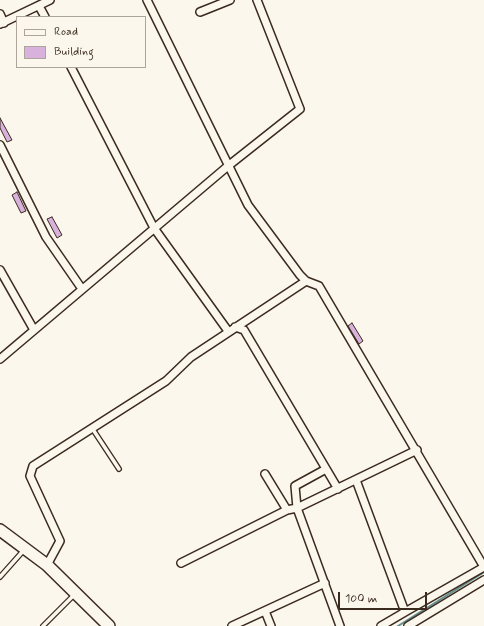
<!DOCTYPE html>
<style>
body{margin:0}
#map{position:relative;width:484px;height:626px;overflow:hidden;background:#fbf7ec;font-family:Mynerve,sans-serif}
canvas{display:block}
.legend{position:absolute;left:16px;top:16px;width:130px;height:52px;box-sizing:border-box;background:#fbf7ec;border:1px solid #aea59a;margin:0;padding:5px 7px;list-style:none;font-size:12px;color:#3b2a1e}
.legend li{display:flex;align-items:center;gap:8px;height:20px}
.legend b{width:20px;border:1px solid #aea59a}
.scale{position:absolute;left:338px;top:592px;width:89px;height:18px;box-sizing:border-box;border:2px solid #3b2a1e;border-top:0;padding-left:5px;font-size:12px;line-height:14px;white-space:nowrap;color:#3b2a1e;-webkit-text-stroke:3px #fbf7ec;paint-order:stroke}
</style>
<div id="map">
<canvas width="484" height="626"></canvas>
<ul class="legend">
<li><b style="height:5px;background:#fbf7ec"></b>Road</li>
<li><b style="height:11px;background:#d8b2dc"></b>Building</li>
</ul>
<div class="scale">100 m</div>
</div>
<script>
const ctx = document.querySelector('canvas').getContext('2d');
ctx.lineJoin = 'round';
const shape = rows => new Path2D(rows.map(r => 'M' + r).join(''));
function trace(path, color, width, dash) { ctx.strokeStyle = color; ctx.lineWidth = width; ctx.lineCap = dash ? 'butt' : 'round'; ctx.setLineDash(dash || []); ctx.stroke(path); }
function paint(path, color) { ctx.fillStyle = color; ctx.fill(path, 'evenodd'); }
trace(shape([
 [398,626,484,572]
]), '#668f90', 2);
const building = shape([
 [0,118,12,140,7,142,0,128,0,118],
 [17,192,26,211,21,213,12,195,17,192],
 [52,217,62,235,57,238,47,219,52,217],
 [352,323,363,341,359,344,348,326,352,323]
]);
paint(building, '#d8b2dc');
trace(building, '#3b2a1e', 1);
const lane = shape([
 [92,428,119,469],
 [0,577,24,550],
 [43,626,75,594]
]);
const street = shape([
 [147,0,248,205,300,275,306,281,319,286,484,567,405,612,356,480],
 [39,6,45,17],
 [200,12,230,0],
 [0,14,4,23],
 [0,24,50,0],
 [71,67,154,228,228,331],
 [0,145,46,237,82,289],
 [0,270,34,330],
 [235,327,244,330,338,489],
 [0,359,228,166,300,109,257,0],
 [326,469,295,486,297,508,340,626],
 [265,474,287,510],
 [181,563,287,510,297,508,417,450],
 [47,565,60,541,30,476,33,466,166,381,191,357,306,281],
 [265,611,271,626],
 [232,626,325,583],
 [381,626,405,612],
 [408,626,484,580]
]);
const primary = shape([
 [0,530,47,565,109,626]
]);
trace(lane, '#3b2a1e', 6);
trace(street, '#3b2a1e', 10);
trace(primary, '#3b2a1e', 14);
trace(lane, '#fbf7ec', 3.5);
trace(street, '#fbf7ec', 7);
trace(primary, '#fbf7ec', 11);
</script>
